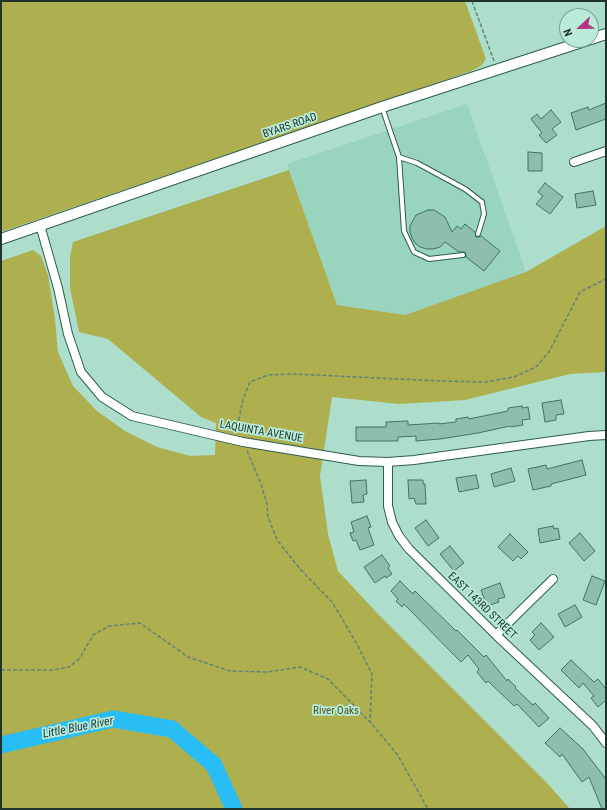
<!DOCTYPE html>
<style>
body{margin:0}
#map{position:relative;width:607px;height:810px;overflow:hidden;background:#acdecb;font-family:"Roboto Condensed",sans-serif}
canvas{display:block}
.frame{position:absolute;inset:0;border:2px solid #1f332c;pointer-events:none}
.north{position:absolute;left:559px;top:8px;width:40px;height:40px;box-sizing:border-box;background:#b8ecd8;border:1px solid #7ba293;border-radius:50%;rotate:248deg;font-size:11px;font-weight:700;line-height:16px;text-align:center;color:#1f332c}
.north::after{content:'';display:block;margin:auto;width:14px;height:18px;background:#b5347e;clip-path:polygon(50% 0,100% 100%,50% 72%,0 100%)}
</style>
<div id="map">
<canvas width="607" height="810"></canvas>
<div class="frame"></div>
<div class="north">N</div>
</div>
<script>
const ctx = document.querySelector('canvas').getContext('2d');
ctx.lineJoin = 'round';
function paint(path, color) { ctx.fillStyle = color; ctx.fill(path, 'evenodd'); }
const shape = rows => new Path2D(rows.map(r => 'M' + r).join(''));
function trace(path, color, width, dash) { ctx.strokeStyle = color; ctx.lineWidth = width; ctx.lineCap = dash ? 'butt' : 'round'; ctx.setLineDash(dash || []); ctx.stroke(path); }
function drawText(font, color, halo, rows, align = 'center') {
  ctx.font = font + ' "Roboto Condensed",sans-serif'; ctx.lineWidth = 3.5; ctx.setLineDash([]); ctx.textBaseline = 'middle'; ctx.strokeStyle = halo; ctx.fillStyle = color; for (const [text, x, y, turn = 0] of rows) {
    ctx.save(); ctx.translate(x, y); ctx.rotate((+turn || 0) * Math.PI / 180); ctx.textAlign = isNaN(turn) ? turn : align; if (halo) ctx.strokeText(text, 0, 0); ctx.fillText(text, 0, 0); ctx.restore();
  }
}
paint(shape([
 [467,104,526,272,405,315,337,305,287,164]
]), '#99d4be');
paint(shape([
 [1,1,465,1,486,59,481,66,471,71,1,232],
 [289,170,337,305,405,315,526,272,606,226,605,372,570,374,465,400,399,404,332,397,320,476,328,534,338,571,377,613,548,784,570,809,1,809,1,261,33,250,41,256,48,275,55,319,58,352,73,386,97,411,125,431,157,447,190,456,215,455,216,423,201,417,108,339,79,332,70,288,70,257,73,242]
]), '#aeaf4f');
trace(shape([
 [1,745,113,719,172,729,214,765,234,809]
]), '#28bdf5', 17);
const building = shape([
 [606,103,606,119,576,130,571,113,588,107,589,110,606,103],
 [551,110,561,122,552,129,557,135,546,143,539,135,542,133,531,119,537,114,541,119,551,110],
 [528,152,542,153,542,171,528,171,528,152],
 [545,183,563,197,550,214,536,204,543,196,538,192,545,183],
 [593,191,596,205,577,208,575,194,593,191],
 [428,210,434,210,445,217,452,232,457,226,461,229,465,224,475,232,476,237,478,237,481,236,500,251,484,271,466,257,466,254,465,252,459,252,445,242,440,247,433,249,427,249,420,247,415,243,412,238,410,232,410,226,416,215,428,210],
 [561,400,564,414,556,415,556,420,545,422,542,403,561,400],
 [522,406,522,408,528,407,530,419,522,420,523,425,511,427,510,426,478,433,440,439,416,441,416,436,398,437,398,441,356,441,356,427,386,427,386,422,408,421,408,425,439,423,439,424,456,422,456,419,468,417,469,419,508,411,508,408,522,406],
 [582,460,586,475,551,484,551,486,533,490,528,469,546,465,547,469,582,460],
 [511,468,515,481,494,487,491,474,511,468],
 [476,475,479,488,459,492,456,478,476,475],
 [366,480,367,494,363,495,364,502,352,503,350,481,366,480],
 [408,480,423,480,423,484,425,484,426,504,416,504,414,498,409,499,408,480],
 [367,516,371,527,368,528,374,545,360,550,356,540,353,541,350,533,354,532,351,522,367,516],
 [426,520,439,538,428,546,415,528,426,520],
 [553,526,554,529,558,528,560,539,540,543,538,529,553,526],
 [580,533,595,551,584,561,569,543,580,533],
 [510,534,528,552,521,559,518,556,513,561,498,547,510,534],
 [450,546,464,563,454,571,440,554,450,546],
 [382,555,390,566,388,568,392,574,386,578,385,576,375,583,364,567,382,555],
 [592,576,605,581,596,605,583,600,592,576],
 [400,581,413,594,415,591,456,631,457,630,484,657,486,655,507,681,508,679,516,687,515,688,533,705,535,703,549,718,539,727,517,704,514,706,488,681,486,683,477,672,479,669,468,655,461,662,404,604,402,607,396,601,398,599,391,591,400,581],
 [500,583,505,597,498,599,499,602,487,606,481,590,500,583],
 [575,605,582,617,565,627,558,614,575,605],
 [541,623,554,637,539,650,530,640,535,635,532,632,541,623],
 [571,660,594,682,598,679,606,689,606,700,598,707,591,698,594,696,583,683,579,688,561,670,571,660],
 [560,728,583,749,605,778,606,782,606,809,602,809,589,777,582,782,562,754,560,757,545,743,560,728]
]);
paint(building, '#8dbfac');
trace(building, '#437362', 1);
const service = shape([
 [382,107,399,157,417,163,465,189,482,202,484,214,478,234],
 [399,157,404,231,414,252,429,259,463,255]
]);
const minor = shape([
 [574,162,606,151],
 [40,225,58,288,68,334,81,372,102,397,132,416,243,442,359,461,388,462,414,460,589,436,606,435],
 [388,462,388,506,392,522,399,536,409,549,496,635,593,726,606,743],
 [496,635,553,579]
]);
const tertiary = shape([
 [591,39,606,34],
 [1,239,382,107,588,40]
]);
trace(service, '#2d5d4d', 6);
trace(minor, '#2d5d4d', 10);
trace(tertiary, '#2d5d4d', 12);
trace(shape([
 [472,1,494,61],
 [240,432,238,424,243,399,250,382,268,375,294,374,441,381,485,382,514,377,536,367,549,352,580,292,606,279],
 [247,451,261,484,267,504,268,517,277,540,300,569,332,602,357,644,372,674,370,722],
 [1,670,52,670,69,667,80,658,93,635,109,626,140,623,188,657,230,671,267,672,300,667,328,679,370,722,397,754,428,809]
]), '#638578', 1.5, [4, 2]);
trace(service, '#fff', 4);
trace(minor, '#fff', 8);
trace(tertiary, '#fff', 10);
drawText('11px', '#1f332c', '#b8ecd8', [
 ["BYARS ROAD",290,126,-19],
 ["LAQUINTA AVENUE",261,432,10],
 ["EAST 143RD STREET",482,606,44]
]);
drawText('11px', '#505121', '#b8ecd8', [
 ["River Oaks",336,711]
]);
drawText('italic 12px', '#1f3540', '#b8ecd8', [
 ["Little Blue River",78,728,-11]
]);
</script>
